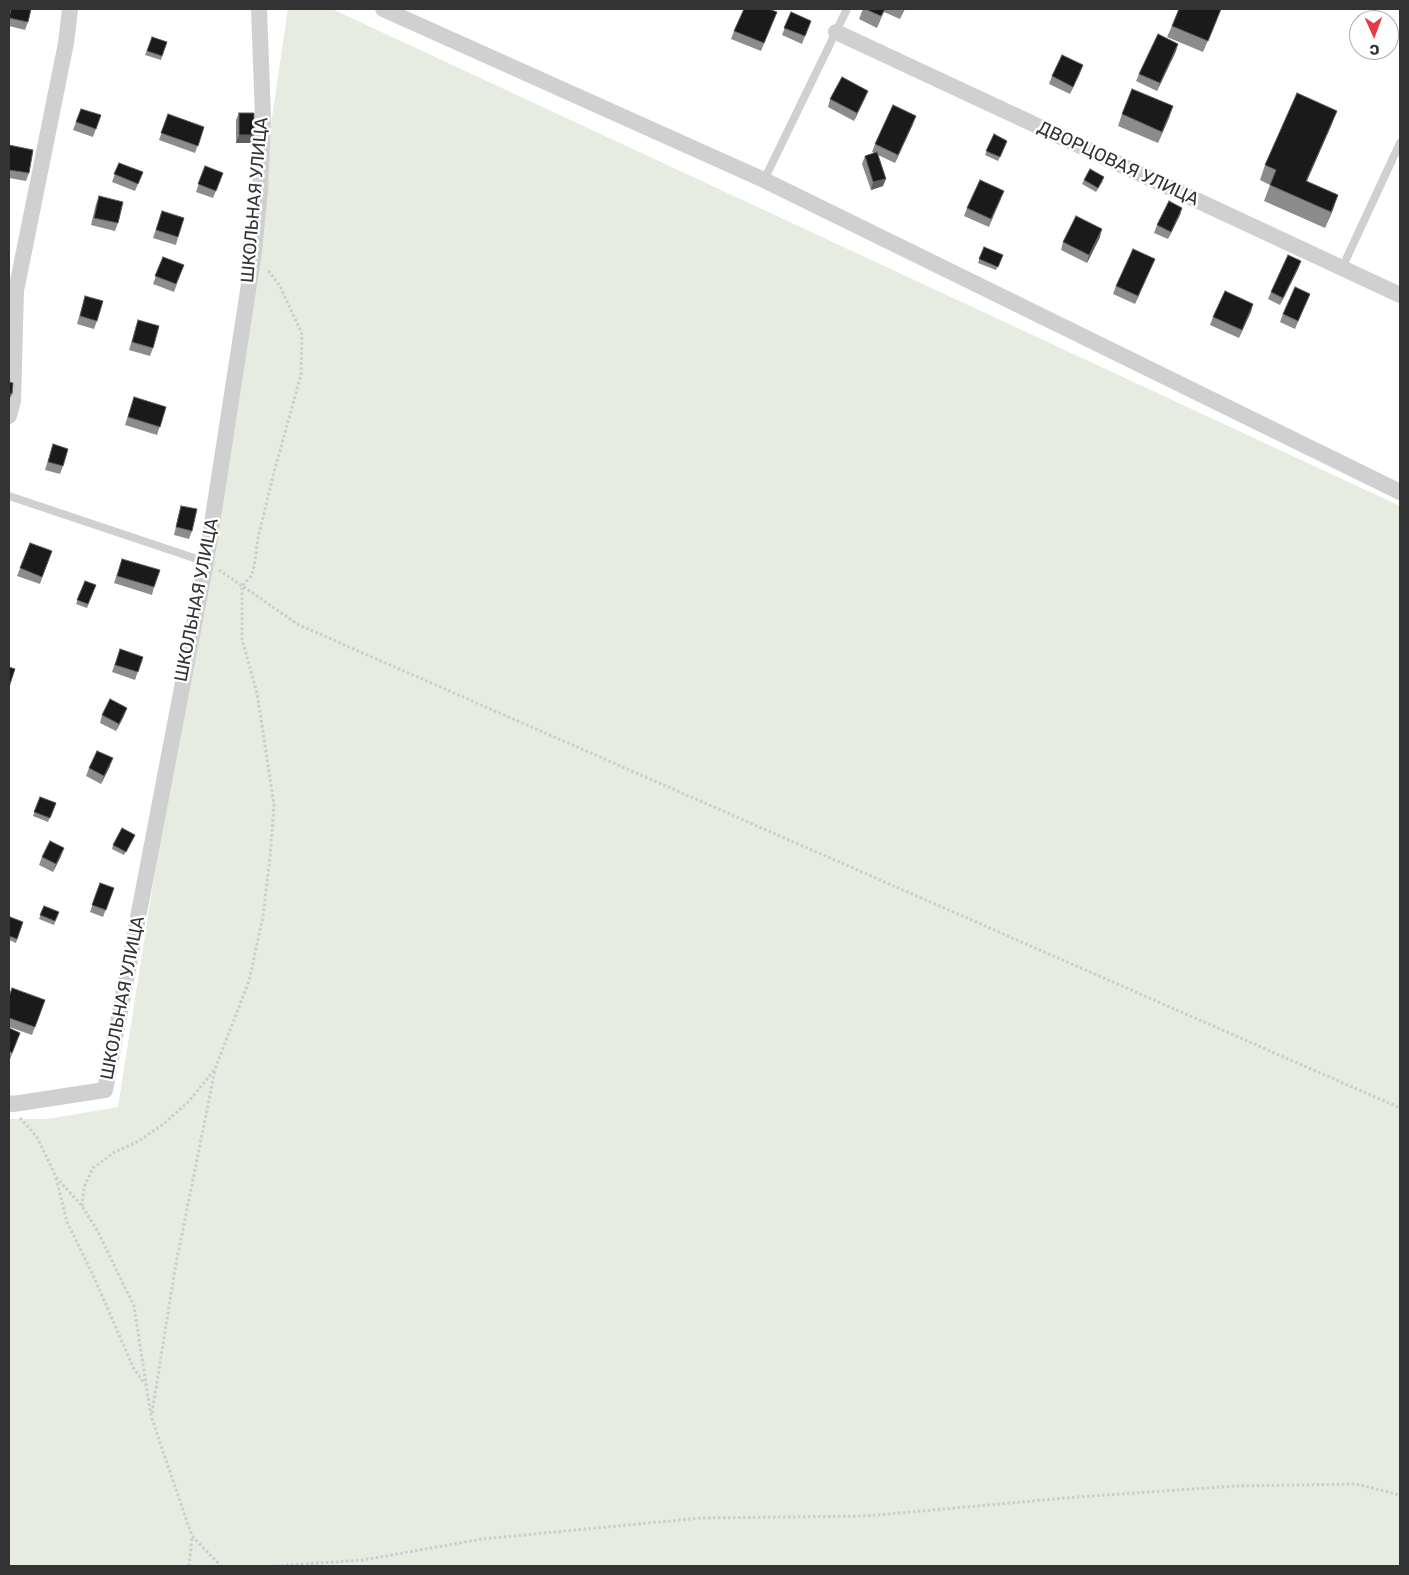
<!DOCTYPE html>
<meta charset="utf-8">
<style>
body{margin:0}
#map{position:relative;width:1409px;height:1575px;overflow:hidden;background:#fff;font-family:Rubik,sans-serif}
canvas{display:block}
.frame{position:absolute;inset:0;border:10px solid #333;pointer-events:none}
.north{position:absolute;left:1349px;top:10px;width:50px;height:50px;box-sizing:border-box;background:#fff;border:1px solid #adadad;border-radius:50%;rotate:178deg;font-size:14px;font-weight:700;line-height:20px;text-align:center;color:#333}
.north::after{content:'';display:block;margin:auto;width:18px;height:22px;background:#e63946;clip-path:polygon(50% 0,100% 100%,50% 72%,0 100%)}
</style>
<div id="map">
<canvas width="1409" height="1575"></canvas>
<div class="frame"></div>
<div class="north">С</div>
</div>
<script>
const ctx = document.querySelector('canvas').getContext('2d');
ctx.lineJoin = 'round';
function paint(path, color) { ctx.fillStyle = color; ctx.fill(path, 'evenodd'); }
const shape = rows => new Path2D(rows.map(r => 'M' + r).join(''));
function trace(path, color, width, dash) { ctx.strokeStyle = color; ctx.lineWidth = width; ctx.lineCap = dash ? 'butt' : 'round'; ctx.setLineDash(dash || []); ctx.stroke(path); }
function drawText(font, color, halo, rows, align = 'center') {
  ctx.font = font + ' Rubik,sans-serif'; ctx.lineWidth = 5; ctx.setLineDash([]); ctx.textBaseline = 'middle'; ctx.strokeStyle = halo; ctx.fillStyle = color; for (const [text, x, y, turn = 0] of rows) {
    ctx.save(); ctx.translate(x, y); ctx.rotate((+turn || 0) * Math.PI / 180); ctx.textAlign = isNaN(turn) ? turn : align; if (halo) ctx.strokeText(text, 0, 0); ctx.fillText(text, 0, 0); ctx.restore();
  }
}
paint(shape([
 [288,9,332,9,1400,506,1400,1566,9,1566,9,1119,48,1119,118,1107,198,597,206,562]
]), '#e6ecdf');
trace(shape([
 [219,570,299,625,1400,1108],
 [20,1118,37,1137,56,1177,82,1206,97,1230,134,1306,151,1416,192,1536,221,1566],
 [56,1178,67,1222,92,1273,134,1369,145,1384],
 [82,1206,84,1187,93,1168,113,1153,139,1141,165,1123,189,1101,215,1069,249,981,263,916,270,858,274,805,257,693,242,639,242,586,251,576,254,567,258,538,274,472,301,375,302,334,280,286,267,269],
 [152,1413,175,1269,215,1070],
 [189,1566,192,1537],
 [276,1566,363,1560,482,1539,701,1518,866,1516,1077,1497,1236,1486,1356,1484,1400,1495]
]), '#cdcdcd', 3, [2.5, 2.5]);
trace(shape([
 [764,180,847,9],
 [1342,268,1400,143],
 [9,496,206,562]
]), '#d0d0d0', 8);
trace(shape([
 [383,9,764,180,1400,492],
 [836,32,1400,295],
 [9,416,13,401,16,291,66,43,70,9],
 [9,1103,13,1104,105,1090,206,562,254,252,260,190,263,117,259,9]
]), '#d0d0d0', 16);
paint(shape([
 [10,9,28,22,25,30,9,26,9,13],
 [863,9,905,9,900,19,884,12,877,28,859,19],
 [777,12,761,51,731,39,734,31],
 [791,12,811,21,802,44,782,35],
 [1217,20,1203,52,1167,37,1172,26],
 [152,37,167,42,161,60,145,55],
 [1176,51,1157,91,1136,81,1139,74],
 [1080,73,1070,94,1049,84,1052,76],
 [865,98,854,121,828,107,830,99],
 [1173,106,1158,143,1118,126,1122,114],
 [81,109,101,115,93,137,73,130],
 [239,113,254,135,251,143,236,143,236,120],
 [168,114,204,127,195,153,159,140],
 [913,124,895,163,878,155,883,186,871,190,862,164,865,156,874,153,872,152,875,144],
 [1331,126,1307,181,1338,195,1325,228,1264,201,1270,185,1260,180,1265,165],
 [994,134,1006,144,998,161,985,155],
 [9,145,29,173,26,181,9,178],
 [119,163,143,172,135,191,112,182],
 [205,166,223,173,213,198,196,192],
 [1084,180,1103,181,1096,192,1082,184],
 [99,196,118,223,115,231,91,225,96,204],
 [1001,199,989,227,964,216,967,208],
 [1182,208,1180,215,1168,239,1154,233,1157,225],
 [162,211,178,237,176,245,153,238],
 [1100,237,1087,263,1061,250,1063,242],
 [984,247,1003,255,996,270,978,263],
 [163,257,184,265,174,292,153,284],
 [1155,259,1135,304,1113,294,1116,286],
 [1301,261,1298,269,1280,305,1268,299,1271,292],
 [1310,294,1295,329,1280,322,1283,314],
 [85,296,97,321,94,329,77,324],
 [1253,304,1239,338,1210,325,1213,317],
 [138,320,153,348,150,356,129,350],
 [134,397,166,407,157,435,125,425],
 [53,444,63,466,60,474,45,470],
 [181,506,192,531,189,539,174,535,179,514],
 [30,543,52,551,40,584,17,576],
 [122,559,154,587,152,595,114,583],
 [85,581,96,585,87,608,76,604],
 [120,649,143,657,135,680,112,672],
 [102,715,124,716,116,731,100,723],
 [110,766,101,784,86,776,89,768],
 [40,797,56,803,48,822,33,816],
 [135,835,124,855,112,849,113,845],
 [61,856,53,872,39,865,42,857],
 [100,883,114,888,103,917,90,912],
 [44,906,59,912,54,925,39,919],
 [9,919,23,922,16,943,9,940],
 [9,997,45,1000,32,1035,9,1027],
 [9,1028,20,1033,9,1062]
]), '#8c8c8c');
paint(shape([
 [1178,44,1176,51,1157,91,1160,83],
 [1083,65,1080,73,1070,94,1073,87],
 [868,91,865,98,854,121,857,113],
 [1173,106,1169,118,1158,143,1162,132],
 [1337,111,1331,126,1300,196,1306,181],
 [916,116,913,124,895,163,898,155],
 [239,135,254,135,251,143,236,143],
 [886,179,883,186,871,190,873,182],
 [1338,195,1333,210,1325,228,1331,212],
 [1182,208,1180,215,1168,239,1171,232],
 [1102,229,1100,237,1087,263,1089,255],
 [1155,259,1152,266,1135,304,1138,296],
 [1301,261,1298,269,1280,305,1283,298],
 [1253,304,1251,312,1239,338,1242,330],
 [9,393,12,394,10,398,9,397],
 [127,708,124,716,116,731,119,724],
 [113,758,110,766,101,784,104,776],
 [64,848,61,856,53,872,56,864]
]), '#5f5f5f');
const building = shape([
 [11,9,31,9,28,22,9,18,11,9],
 [744,9,769,9,777,12,764,43,734,31,744,9],
 [865,9,885,9,881,16,865,9],
 [1179,9,1221,9,1208,41,1172,26,1179,9],
 [791,12,811,21,805,36,784,28,791,12],
 [1158,34,1178,44,1160,83,1139,74,1158,34],
 [152,37,167,42,162,56,147,51,152,37],
 [1062,55,1083,65,1073,87,1052,76,1062,55],
 [842,77,868,91,857,113,830,99,842,77],
 [1132,89,1173,106,1162,132,1122,114,1132,89],
 [1297,93,1337,111,1306,181,1338,195,1331,212,1270,185,1276,170,1265,165,1297,93],
 [893,105,916,116,898,155,875,144,893,105],
 [81,109,101,115,96,129,76,122,81,109],
 [239,113,254,113,254,135,239,135,239,113],
 [168,114,204,127,198,146,161,133,168,114],
 [994,134,1007,141,1000,157,986,151,994,134],
 [9,145,33,150,29,173,9,170,9,145],
 [877,152,886,179,873,182,865,156,877,152],
 [119,163,143,172,138,184,114,174,119,163],
 [205,166,223,173,216,191,198,184,205,166],
 [1090,169,1104,177,1098,188,1084,180,1090,169],
 [980,180,1004,191,991,219,967,208,980,180],
 [99,196,123,202,118,223,94,218,99,196],
 [1169,201,1182,208,1171,232,1157,225,1169,201],
 [162,211,184,218,178,237,156,230,162,211],
 [1076,216,1102,229,1089,255,1063,242,1076,216],
 [984,247,1003,255,998,267,979,259,984,247],
 [1133,249,1155,259,1138,296,1116,286,1133,249],
 [1288,255,1301,261,1283,298,1271,292,1288,255],
 [163,257,184,265,176,284,155,276,163,257],
 [1295,287,1310,294,1298,321,1283,314,1295,287],
 [1225,291,1253,304,1242,330,1213,317,1225,291],
 [85,296,103,301,97,321,80,316,85,296],
 [138,320,159,326,153,348,132,342,138,320],
 [9,382,13,383,12,394,9,393,9,382],
 [134,397,166,407,160,427,128,417,134,397],
 [53,444,68,449,63,466,48,462,53,444],
 [181,506,197,509,192,531,176,527,181,506],
 [30,543,52,551,42,577,20,568,30,543],
 [122,559,160,570,154,587,117,576,122,559],
 [85,581,96,585,88,604,77,600,85,581],
 [120,649,143,657,138,672,115,665,120,649],
 [9,667,15,669,9,687,9,667],
 [110,699,127,708,119,724,102,715,110,699],
 [97,751,113,758,104,776,89,768,97,751],
 [40,797,56,803,50,818,34,812,40,797],
 [122,828,135,835,126,852,113,845,122,828],
 [50,841,64,848,56,864,42,857,50,841],
 [100,883,114,888,106,910,92,905,100,883],
 [44,906,59,912,55,921,40,915,44,906],
 [10,917,23,922,17,939,9,936,9,919,10,917],
 [12,988,45,1000,35,1027,9,1018,9,997,12,988],
 [9,1028,20,1033,12,1053,9,1051,9,1028]
]);
paint(building, '#1a1a1a');
trace(building, '#5f5f5f', 1);
drawText('18px', '#333', '#fff', [
 ["ДВОРЦОВАЯ УЛИЦА",1118,164,25],
 ["ШКОЛЬНАЯ УЛИЦА",255,200,-85],
 ["ШКОЛЬНАЯ УЛИЦА",197,600,-79],
 ["ШКОЛЬНАЯ УЛИЦА",123,998,-79]
]);
</script>
